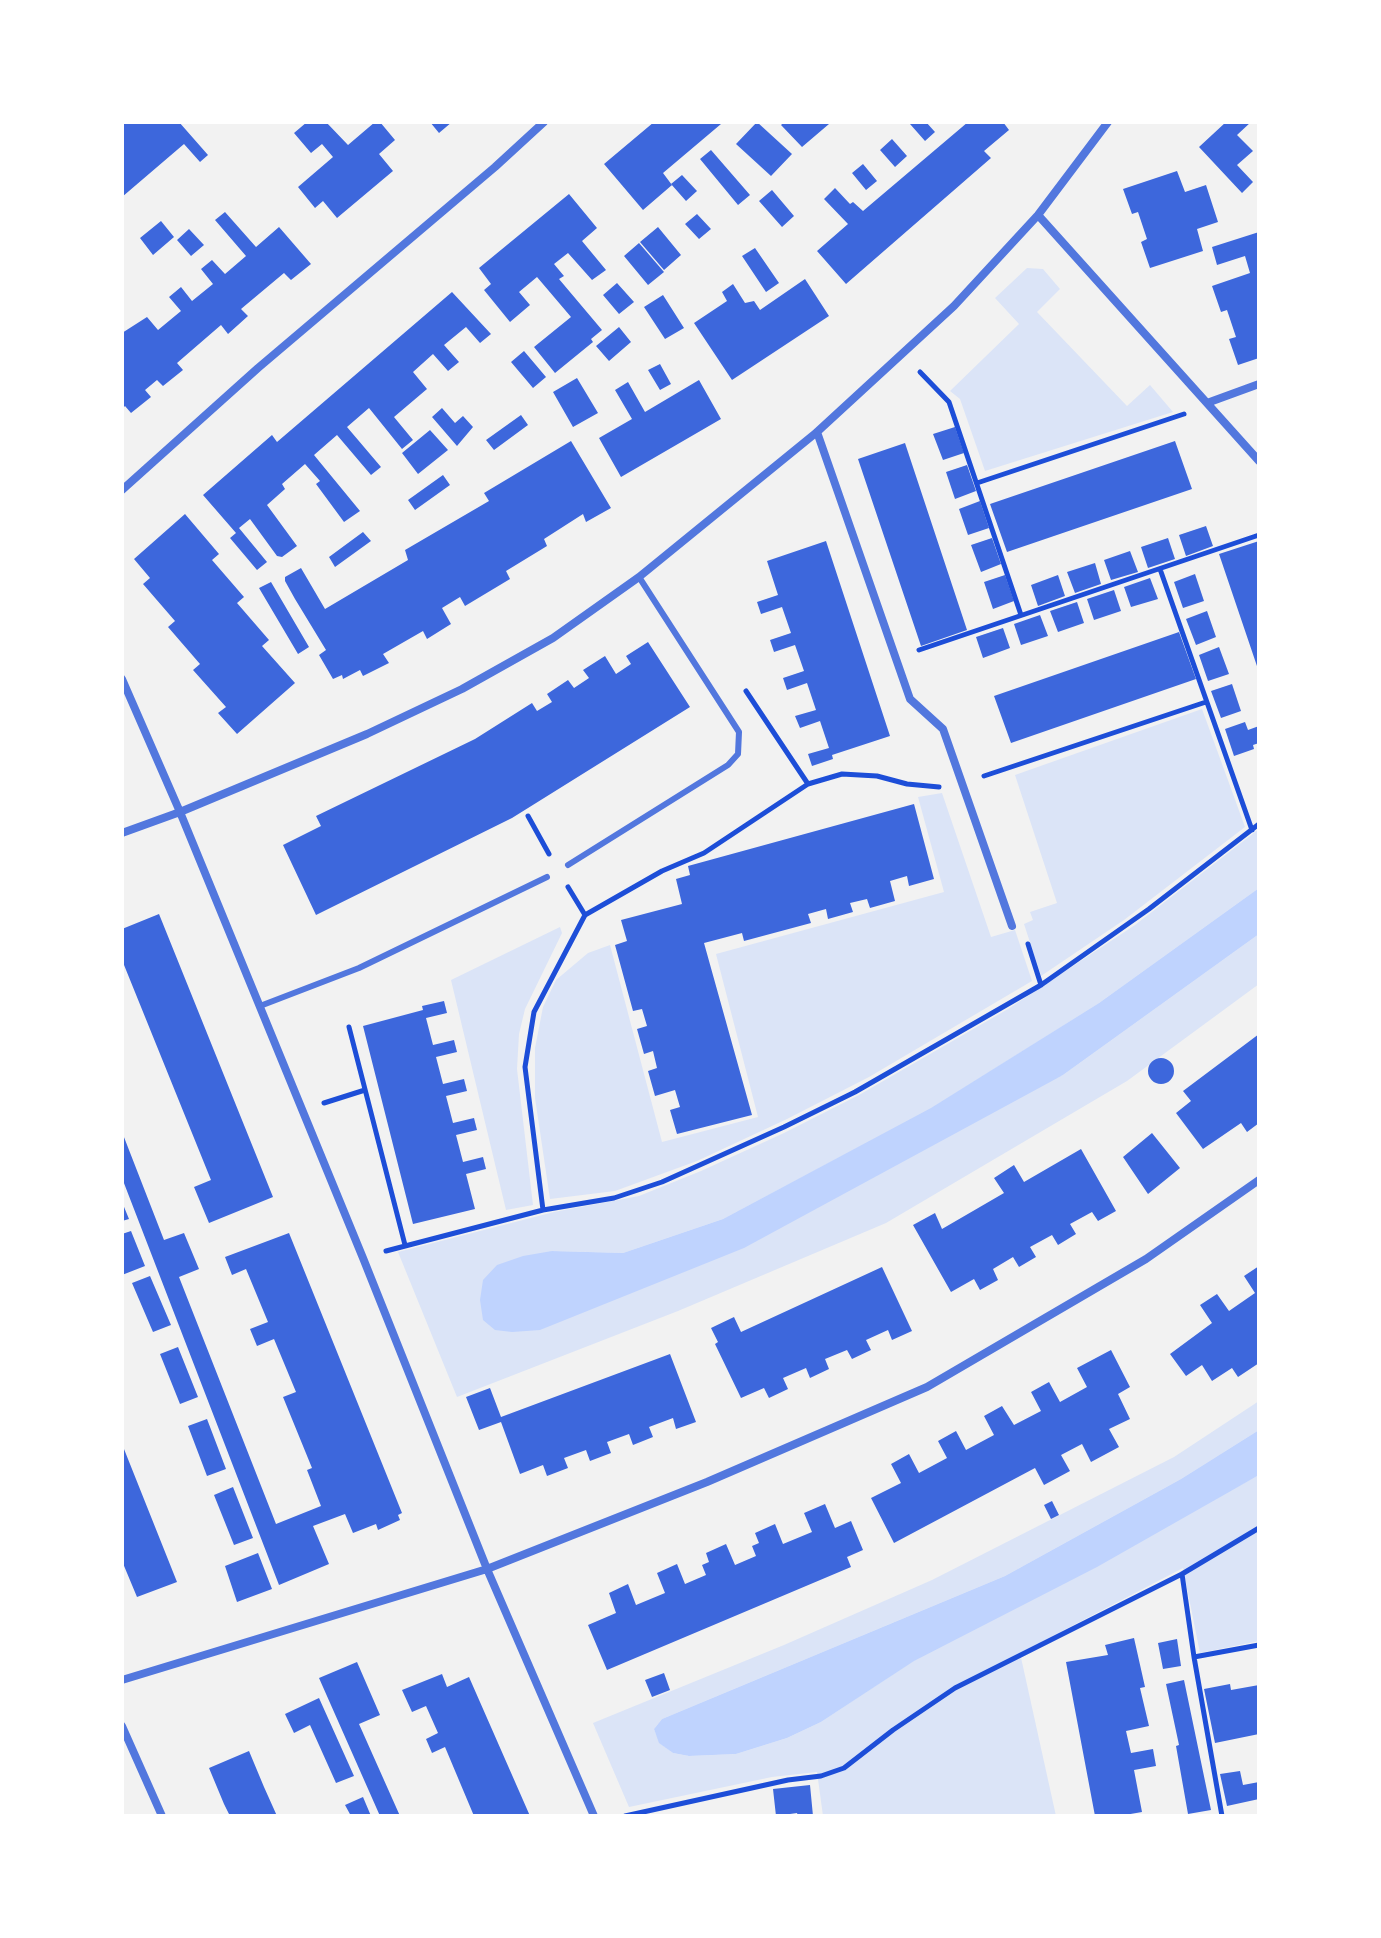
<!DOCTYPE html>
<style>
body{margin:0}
#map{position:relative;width:1381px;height:1938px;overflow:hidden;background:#f2f2f2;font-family:"Fira Sans Condensed",sans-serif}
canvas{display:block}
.frame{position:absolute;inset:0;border:124px solid #fff;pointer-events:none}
</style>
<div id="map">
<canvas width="1381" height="1938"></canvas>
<div class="frame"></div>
</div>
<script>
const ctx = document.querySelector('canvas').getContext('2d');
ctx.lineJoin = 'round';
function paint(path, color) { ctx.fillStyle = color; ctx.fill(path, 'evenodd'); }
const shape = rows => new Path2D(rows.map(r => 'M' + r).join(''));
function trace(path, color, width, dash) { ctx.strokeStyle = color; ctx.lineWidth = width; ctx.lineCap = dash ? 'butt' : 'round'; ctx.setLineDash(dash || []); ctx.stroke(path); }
paint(shape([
 [1027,268,1043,269,1060,289,1037,312,1127,406,1150,385,1173,412,985,471,960,399,950,391,1019,324,995,298],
 [1202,709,1245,827,1124,920,1041,976,1024,924,1033,920,1030,912,1057,903,1015,775],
 [942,793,991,937,1015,930,1032,981,869,1077,787,1119,697,1161,615,1191,550,1199,535,1098,535,1048,543,1007,556,980,588,953,610,945,662,1142,758,1117,716,954,944,892,918,797],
 [1259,829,1259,888,1099,1003,931,1109,723,1219,623,1253,552,1251,495,1330,1063,1075,1259,934,1259,984,1127,1081,886,1223,678,1311,457,1397,398,1252,554,1212,639,1196,701,1171,784,1133,859,1095,1008,1009,1135,925],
 [560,927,562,933,525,1009,519,1034,517,1069,533,1205,506,1210,451,980],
 [1259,1401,1259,1430,1181,1479,1005,1576,662,1719,654,1729,660,1743,673,1753,689,1756,736,1754,787,1738,821,1722,913,1661,1259,1475,1259,1641,1200,1653,1183,1568,1020,1653,1056,1816,823,1816,817,1772,772,1777,629,1807,593,1723,784,1645,932,1580,1174,1457]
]), '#dbe4f7');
paint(shape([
 [1259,888,1259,934,1063,1075,744,1248,540,1330,512,1332,495,1330,483,1320,480,1300,483,1280,497,1265,523,1256,552,1251,623,1253,723,1219,931,1108,1099,1003],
 [1259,1430,1259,1475,1097,1567,914,1661,821,1722,787,1738,736,1754,689,1756,673,1753,659,1743,654,1729,662,1719,1005,1576,1181,1479]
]), '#bfd3fe');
paint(shape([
 [122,122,179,122,208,155,200,162,184,144,122,197],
 [307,122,326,122,348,145,375,122,380,122,395,140,379,154,393,171,337,218,323,201,315,208,298,187,333,157,322,144,311,153,294,133],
 [430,122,452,122,439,133],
 [654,122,721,124,663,173,672,185,643,210,604,164],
 [757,122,792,154,771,176,736,144],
 [784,122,827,122,829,124,802,147,781,125],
 [911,122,926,122,935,132,925,141,910,124],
 [968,122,1003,122,1009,130,984,151,991,158,846,284,817,251,848,224,824,199,835,188,850,204,853,202,863,211],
 [1226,122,1251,122,1237,135,1253,151,1237,165,1253,182,1242,193,1199,147],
 [892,139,907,156,895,167,880,150],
 [711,150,750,195,738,205,700,159],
 [863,164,877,181,866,190,852,173],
 [1177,171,1185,192,1206,185,1218,222,1197,229,1203,251,1150,268,1141,242,1147,239,1138,212,1132,214,1123,189],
 [682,175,697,191,686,201,671,184],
 [772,190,794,216,782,227,759,201],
 [569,194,597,228,582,241,606,270,592,280,568,253,554,264,564,276,559,279,602,330,591,339,593,342,555,373,534,347,571,317,537,277,519,292,530,305,510,322,484,290,491,284,479,268],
 [225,212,256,247,279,227,311,264,291,280,284,273,241,309,248,316,228,334,221,325,177,363,183,370,163,386,157,380,145,390,151,397,131,413,125,406,122,409,122,333,147,317,158,330,181,311,169,297,181,287,192,301,213,284,201,269,212,260,225,274,246,256,215,220],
 [697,214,711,229,699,239,685,224],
 [161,221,174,237,153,255,140,238],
 [658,227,681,255,664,270,640,242],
 [189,229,204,245,191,256,177,240],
 [1259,232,1259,358,1238,365,1229,339,1236,337,1227,310,1221,312,1212,286,1250,273,1245,256,1217,265,1212,247],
 [639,243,664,272,648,285,624,256],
 [755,248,779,283,766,292,742,256],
 [805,279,829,316,732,380,694,323,727,301,722,292,733,284,745,303,754,301,760,310],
 [617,283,634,302,619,314,603,295],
 [452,292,491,334,480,343,466,327,444,345,459,362,448,371,433,354,413,372,427,389,394,417,413,440,402,449,369,408,347,427,381,467,371,475,337,435,314,455,360,511,344,522,316,484,320,481,305,464,282,484,285,489,267,505,297,546,282,557,277,556,250,519,239,528,267,562,257,570,230,538,236,533,203,495,272,435,277,442],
 [663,295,684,328,665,339,644,307],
 [619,327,631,342,609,361,596,346],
 [524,351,546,377,533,388,511,362],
 [660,364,671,384,660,390,648,370],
 [577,378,598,413,573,427,553,392],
 [699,380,721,419,621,477,599,438,632,419,615,390,628,382,645,412],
 [442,408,455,423,463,416,473,427,457,446,432,417],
 [521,415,528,425,494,450,486,440],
 [955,427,964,453,943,460,933,434],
 [430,430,448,450,418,474,402,453],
 [571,441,611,508,586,522,583,514,544,539,547,546,506,571,510,579,465,606,460,597,442,608,451,624,427,639,423,631,383,654,389,663,363,676,360,670,343,679,342,675,333,679,319,655,326,650,295,599,285,581,285,577,301,568,325,609,408,560,405,550,489,501,484,493],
 [1175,441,1192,489,1007,552,990,504],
 [905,443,967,630,921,646,858,459],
 [967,465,976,491,955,499,946,472],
 [443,475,450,485,415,510,408,500],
 [980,501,989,528,968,535,959,509],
 [185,514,219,554,212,560,244,597,237,603,269,640,262,646,295,683,237,734,218,713,226,707,193,670,200,664,168,627,175,621,143,584,150,578,134,559],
 [1206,526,1213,546,1186,556,1179,535],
 [363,532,371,541,335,567,329,557],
 [992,538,1001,564,981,572,971,545],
 [1168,538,1175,559,1148,568,1141,547],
 [826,541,890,736,832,755,833,759,812,766,808,754,829,748,820,721,800,728,795,716,816,710,807,683,787,690,783,678,804,671,795,645,774,652,770,640,791,633,782,607,761,614,757,602,778,595,767,561],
 [1259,541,1259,672,1219,554],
 [1130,551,1138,572,1111,580,1104,560],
 [1095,563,1101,584,1075,593,1067,572],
 [1195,574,1204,601,1183,608,1174,582],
 [1005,575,1014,601,993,609,984,582],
 [1058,575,1065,596,1038,606,1031,585],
 [1150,578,1158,599,1131,607,1124,587],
 [271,582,309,647,298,654,259,588],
 [1114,590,1121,611,1094,620,1087,599],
 [1077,602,1084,623,1058,632,1050,611],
 [1207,611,1216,637,1196,645,1186,619],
 [1040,615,1048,636,1021,645,1014,624],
 [1003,628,1010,648,983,658,976,637],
 [1179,632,1196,679,1011,743,994,696],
 [648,642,690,707,512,818,316,915,283,845,321,826,316,816,475,739,532,703,537,711,552,702,547,694,568,680,574,688,589,678,583,670,605,656,616,674,631,664,626,656],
 [1219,647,1229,674,1208,681,1199,655],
 [1232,684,1241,711,1221,718,1211,691],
 [1245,722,1248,730,1259,726,1259,743,1253,745,1254,749,1234,756,1225,729],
 [914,804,934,879,909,886,907,876,890,881,895,901,870,908,867,899,850,903,853,912,828,919,826,909,808,914,811,923,744,941,742,933,704,943,752,1115,677,1134,670,1110,680,1107,675,1090,655,1096,648,1071,657,1068,653,1051,644,1054,637,1029,647,1026,642,1009,633,1011,615,945,627,941,621,920,682,904,676,879,690,875,688,866],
 [159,914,273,1197,209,1223,194,1187,211,1180,122,960,122,929],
 [444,1001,447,1013,426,1018,433,1045,454,1040,457,1052,436,1057,443,1084,464,1079,467,1091,446,1096,453,1123,474,1118,477,1130,456,1135,463,1162,483,1157,486,1169,466,1174,475,1209,413,1224,363,1026,423,1010,422,1006],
 [1259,1034,1259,1123,1247,1132,1241,1123,1203,1149,1176,1113,1191,1101,1183,1091],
 '1148 1071a13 13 0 1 1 26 0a13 13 0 1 1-26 0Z',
 [122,1132,164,1240,184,1233,199,1269,179,1277,276,1524,321,1506,307,1470,312,1468,283,1397,296,1392,274,1339,257,1346,250,1329,268,1322,246,1269,232,1275,225,1257,289,1233,402,1513,398,1515,400,1520,378,1530,376,1524,353,1533,345,1514,313,1526,329,1564,279,1585,122,1178],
 [1152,1133,1180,1168,1148,1194,1123,1157],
 [1081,1149,1116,1211,1098,1221,1092,1212,1070,1224,1076,1234,1058,1245,1052,1235,1030,1247,1036,1257,1019,1267,1013,1257,993,1269,998,1280,980,1290,974,1279,951,1292,913,1225,935,1213,942,1229,1004,1193,994,1178,1014,1165,1024,1182],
 [122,1202,129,1219,122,1221],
 [131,1231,145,1266,122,1275,122,1234],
 [1259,1266,1259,1363,1238,1377,1232,1368,1212,1381,1202,1365,1186,1376,1170,1354,1212,1323,1200,1305,1217,1294,1229,1311,1255,1293,1244,1276],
 [882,1267,912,1331,892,1340,888,1330,866,1340,871,1350,852,1359,847,1350,825,1359,829,1369,810,1378,806,1368,783,1378,788,1389,769,1398,764,1388,741,1398,715,1344,718,1342,711,1328,734,1317,741,1332],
 [150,1276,171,1325,153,1332,132,1283],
 [178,1347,198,1397,180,1404,160,1354],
 [1111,1350,1130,1387,1118,1394,1130,1419,1109,1429,1119,1447,1091,1462,1082,1444,1061,1455,1070,1471,1044,1485,1035,1468,894,1543,871,1498,901,1483,891,1464,909,1454,919,1473,947,1458,938,1441,956,1431,966,1450,994,1435,984,1416,1002,1406,1014,1425,1041,1411,1031,1392,1049,1382,1060,1402,1087,1387,1077,1368],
 [670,1354,696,1422,676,1429,673,1418,649,1427,653,1437,633,1445,629,1434,607,1442,611,1453,590,1461,586,1450,564,1458,568,1468,547,1476,543,1465,520,1474,501,1422,479,1430,466,1397,490,1388,501,1417],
 [207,1419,226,1469,207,1476,188,1426],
 [122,1444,177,1582,137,1597,122,1561],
 [233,1487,253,1538,234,1545,214,1495],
 [1052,1501,1059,1515,1051,1519,1044,1505],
 [825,1504,835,1528,851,1521,863,1550,847,1557,851,1567,607,1670,588,1625,616,1613,609,1593,628,1584,636,1605,665,1593,657,1573,677,1564,685,1584,706,1575,702,1565,709,1562,706,1553,726,1544,735,1565,756,1556,752,1546,759,1543,755,1533,775,1524,783,1544,812,1532,804,1513],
 [258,1553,272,1589,237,1602,225,1566],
 [1134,1638,1145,1687,1140,1688,1149,1726,1126,1731,1131,1753,1153,1749,1156,1766,1134,1770,1142,1812,1119,1816,1095,1816,1066,1662,1108,1655,1105,1645],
 [1177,1639,1181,1666,1163,1669,1158,1643],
 [357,1662,380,1715,359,1724,400,1816,380,1816,319,1678],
 [664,1673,670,1690,652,1697,645,1680],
 [442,1674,447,1687,469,1677,530,1816,474,1816,445,1747,432,1753,426,1739,438,1733,426,1706,412,1712,402,1690],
 [1184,1680,1211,1810,1188,1814,1176,1746,1179,1745,1166,1684],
 [1230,1684,1231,1690,1259,1685,1259,1734,1215,1743,1204,1689],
 [319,1698,354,1776,336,1783,310,1725,294,1733,285,1714],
 [249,1751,264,1787,277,1816,230,1816,224,1804,209,1768],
 [1240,1771,1243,1785,1259,1782,1259,1799,1227,1806,1220,1774],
 [810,1785,813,1816,798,1816,797,1813,776,1816,773,1789],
 [363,1797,371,1816,351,1816,345,1805]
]), '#3d67dc');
trace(shape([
 [920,372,949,402,1021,615],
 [977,483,1184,414],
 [1160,569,1252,830],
 [919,650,1259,535],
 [984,776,1206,702],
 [808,784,842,774,877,776,907,784,939,787],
 [528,816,549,854],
 [585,915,662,871,704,853,808,784,746,691],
 [1028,944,1041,985],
 [349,1027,405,1245],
 [324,1103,365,1090],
 [543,1210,525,1067,534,1012,585,915,568,887],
 [386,1251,543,1210,614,1198,662,1182,784,1127,855,1092,1041,985,1149,909,1259,824],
 [1182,1574,1194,1657,1259,1645],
 [1194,1657,1222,1816],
 [625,1816,788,1780,821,1776,844,1768,893,1730,955,1688,1182,1574,1259,1528]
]), '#1d4ed8', 5);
trace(shape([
 [568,865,728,765,738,754,739,732,639,577],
 [260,1006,359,968,547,877]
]), '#5277de', 6);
trace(shape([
 [1038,215,1259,461],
 [1207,403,1259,384],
 [817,432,910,699,943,729,1012,926],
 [122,490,258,368,495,167,544,122],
 [122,679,180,812,363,1258,487,1569,594,1816],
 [122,833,180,812,367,734,462,689,553,638,639,577,817,432,954,306,1038,215,1108,122],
 [122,1680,487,1569,707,1482,927,1387,1146,1259,1259,1180],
 [122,1726,162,1816]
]), '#5277de', 8);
</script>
